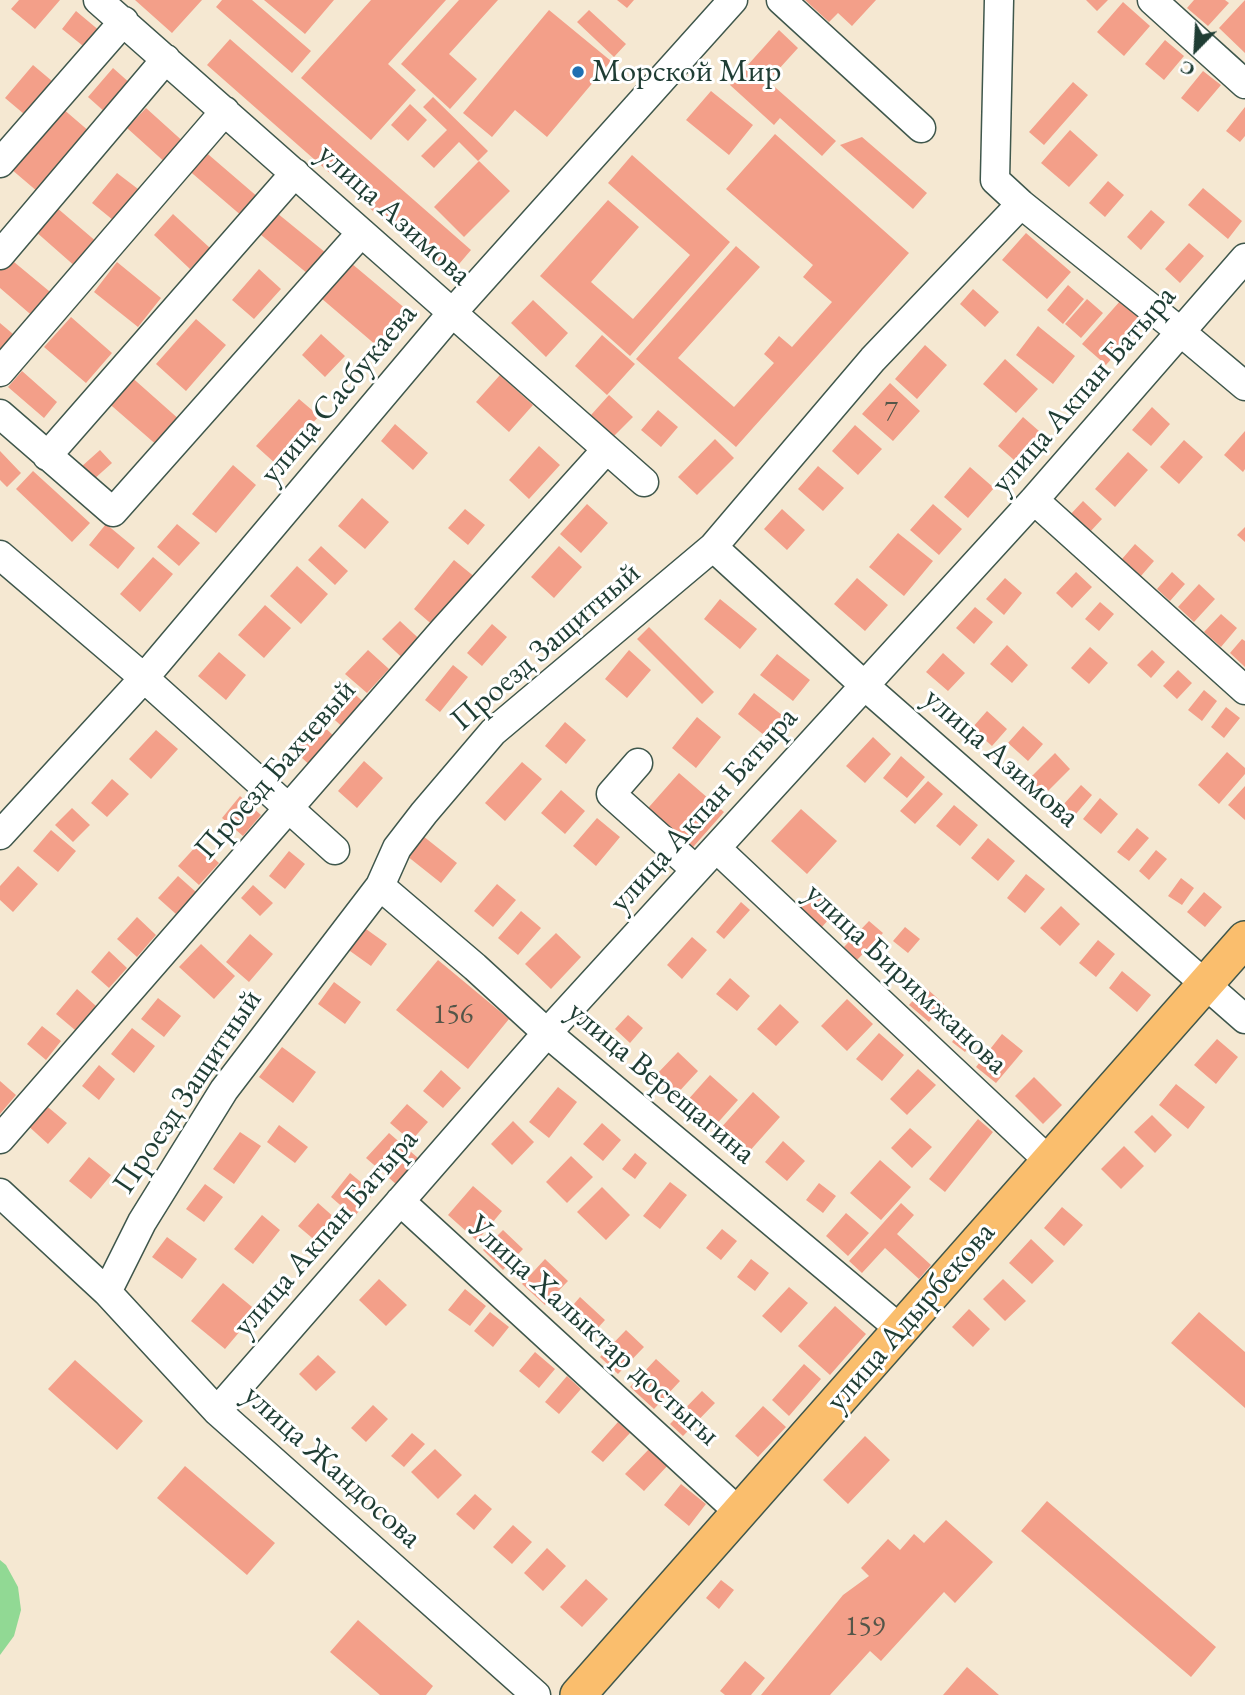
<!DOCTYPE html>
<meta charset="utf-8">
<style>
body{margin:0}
#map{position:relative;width:1245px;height:1695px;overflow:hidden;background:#f5e8d2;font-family:"EB Garamond",serif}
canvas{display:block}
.north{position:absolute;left:1161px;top:14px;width:70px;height:70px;-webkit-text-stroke:5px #fff;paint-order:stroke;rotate:204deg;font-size:19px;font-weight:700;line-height:28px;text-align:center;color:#1f3d34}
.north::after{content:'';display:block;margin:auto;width:24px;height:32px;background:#1f3d34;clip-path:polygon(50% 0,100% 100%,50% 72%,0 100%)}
</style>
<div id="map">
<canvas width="1245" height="1695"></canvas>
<div class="north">С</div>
</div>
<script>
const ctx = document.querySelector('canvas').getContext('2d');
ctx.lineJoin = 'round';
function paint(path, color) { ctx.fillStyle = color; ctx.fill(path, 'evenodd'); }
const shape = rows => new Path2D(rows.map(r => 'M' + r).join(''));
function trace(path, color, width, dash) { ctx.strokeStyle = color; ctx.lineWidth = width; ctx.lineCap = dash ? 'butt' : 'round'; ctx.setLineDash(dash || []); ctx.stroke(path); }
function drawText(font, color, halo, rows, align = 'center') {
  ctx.font = font + ' "EB Garamond",serif'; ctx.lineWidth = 6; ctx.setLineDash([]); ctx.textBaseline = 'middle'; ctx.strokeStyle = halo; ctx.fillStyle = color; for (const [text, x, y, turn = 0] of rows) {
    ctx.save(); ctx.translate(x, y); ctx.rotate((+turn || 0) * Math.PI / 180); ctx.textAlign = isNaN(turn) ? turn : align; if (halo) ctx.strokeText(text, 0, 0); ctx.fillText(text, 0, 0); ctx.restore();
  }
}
paint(shape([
 [0,1560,6,1565,18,1587,21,1610,14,1636,0,1655]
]), '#91d994');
paint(shape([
 [19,0,60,0,35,29,11,9],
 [135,0,202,0,172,33],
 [222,0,252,0,311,51,292,73,216,7],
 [264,0,334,0,305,34],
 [371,0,446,0,388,64,416,90,371,140,301,78],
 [459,0,498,0,449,54,477,79,450,109,401,64],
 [617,0,634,0,627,8],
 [805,0,876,0,852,26,838,13,829,22],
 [1086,0,1108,0,1097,11],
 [1194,0,1225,0,1229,3,1208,26,1187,8],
 [1245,0,1245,53,1219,28],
 [1123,2,1150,26,1124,56,1097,32],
 [549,10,611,61,547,137,515,110,492,137,463,113],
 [589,10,626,44,614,57,577,22],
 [76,11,107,37,93,54,62,29],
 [779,30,798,48,768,81,836,141,822,156,780,118,774,125,730,85],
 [230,39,471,250,448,277,207,65],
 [1165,40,1184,56,1164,80,1145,64],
 [33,65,52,81,24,114,5,98],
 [113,68,131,84,106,113,88,97],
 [1203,71,1221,85,1198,112,1181,98],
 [1073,82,1088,95,1044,145,1029,132],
 [711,91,753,125,729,155,686,120],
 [433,97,488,151,478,161,459,142,434,168,421,156,447,130,423,107],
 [410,104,427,120,408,141,391,125],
 [1245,107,1245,136,1240,142,1226,131],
 [62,108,90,132,38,192,11,169],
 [146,108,187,145,168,165,127,128],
 [1070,130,1098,155,1069,187,1041,163],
 [775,134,909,253,736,447,636,359,736,246,760,267,678,358,734,407,774,363,764,354,779,336,792,347,832,302,803,277,813,265,726,189],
 [862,137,927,193,913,209,840,145],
 [202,149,259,198,243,217,186,168],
 [632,155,730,242,630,356,540,276,608,200,639,227,591,282,633,319,690,255,608,183],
 [479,161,510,191,464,237,434,207],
 [117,173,138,189,113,220,92,203],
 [1108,181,1124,195,1105,217,1089,203],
 [1203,188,1242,221,1228,239,1188,205],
 [56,207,98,243,77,268,35,231],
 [1151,210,1165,222,1141,250,1127,237],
 [277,213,326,253,308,274,260,234],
 [173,214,210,248,190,269,154,235],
 [1026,233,1071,272,1047,299,1002,260],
 [1189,243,1204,256,1180,283,1165,269],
 [8,257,55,296,36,319,0,288,0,267],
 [117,262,161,298,138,327,94,292],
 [351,263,407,310,377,346,321,298],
 [259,269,281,289,254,319,232,300],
 [1068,285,1084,299,1063,324,1047,310],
 [973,289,999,312,985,327,960,304],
 [1087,299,1103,313,1081,338,1065,324],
 [533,300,568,333,546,357,511,323],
 [1121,300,1145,321,1106,365,1082,344],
 [71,317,112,353,86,383,44,347],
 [196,319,226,345,186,391,156,364],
 [0,323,13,334,0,351],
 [1038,326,1075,356,1053,384,1016,355],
 [321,334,345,356,325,377,302,355],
 [602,335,635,364,607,395,575,366],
 [925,345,947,365,917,399,895,379],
 [1005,359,1038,389,1016,413,983,384],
 [22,371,57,402,44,418,8,387],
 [128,374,181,421,159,447,105,400],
 [500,375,533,405,509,432,476,402],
 [890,383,920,411,893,441,862,414],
 [609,395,633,417,614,436,591,415],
 [299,399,319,416,276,464,256,446],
 [1152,407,1170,424,1151,446,1132,430],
 [658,410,678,427,661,447,641,430],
 [1023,417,1047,438,1022,467,998,446],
 [395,424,428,453,413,470,381,441],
 [855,425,882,449,858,475,832,451],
 [1245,431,1245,469,1243,472,1224,455],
 [715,439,734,458,697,495,678,477],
 [1184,440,1203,457,1179,484,1160,467],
 [539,446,560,465,529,499,509,480],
 [100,450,112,463,93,480,81,467],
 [0,451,21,473,7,487,0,480],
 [1128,452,1148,470,1115,507,1095,489],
 [233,465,256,485,216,533,192,514],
 [818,466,844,488,823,511,798,489],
 [970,467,994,488,968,518,944,497],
 [33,471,90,523,72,542,16,489],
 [362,498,389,522,365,549,338,526],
 [1083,501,1102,519,1089,533,1069,516],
 [587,504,608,523,581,553,560,534],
 [933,504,962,529,939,555,910,530],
 [465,509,485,525,468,545,448,528],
 [782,509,805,530,787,550,764,529],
 [106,524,135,548,118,569,89,545],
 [177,524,200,543,179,566,157,547],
 [1245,527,1245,542,1237,535],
 [898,533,933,561,904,596,869,567],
 [1135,544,1154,561,1141,576,1122,559],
 [321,546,348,571,335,585,308,560],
 [559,546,582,567,554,598,531,577],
 [153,557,173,574,140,612,120,594],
 [454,560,476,578,435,627,414,609],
 [297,566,328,594,301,624,270,596],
 [1076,572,1092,587,1072,608,1056,593],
 [1172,572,1185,584,1170,601,1157,589],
 [857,578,888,605,865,631,834,604],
 [1005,578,1022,593,1004,615,986,599],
 [1199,584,1215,599,1194,622,1178,607],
 [720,599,757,629,740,649,704,619],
 [1100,602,1114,614,1099,631,1085,619],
 [265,605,291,628,264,658,238,635],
 [975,607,993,622,974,644,956,628],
 [1221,614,1237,628,1221,647,1204,632],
 [400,621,428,647,411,666,382,639],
 [492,624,507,637,482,666,467,653],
 [649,627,714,692,702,704,637,639],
 [1242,639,1245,641,1245,667,1230,653],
 [1007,645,1028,665,1012,683,990,664],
 [1090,647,1108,663,1089,684,1071,668],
 [368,650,389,669,367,693,345,674],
 [629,650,651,670,627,698,605,679],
 [1152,650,1165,662,1151,678,1137,665],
 [219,652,246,675,226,700,198,676],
 [943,653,965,673,948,691,926,672],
 [777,654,810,680,793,701,760,675],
 [453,665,468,677,440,712,425,700],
 [1178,670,1192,683,1177,699,1163,686],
 [348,688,369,707,347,731,326,712],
 [1204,690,1217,701,1202,721,1188,710],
 [754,693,787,719,770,740,738,714],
 [1226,707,1240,718,1224,738,1211,727],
 [987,711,1007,729,992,746,972,728],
 [697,717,721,737,696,768,672,748],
 [317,720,339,741,313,768,290,747],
 [565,722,586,740,566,764,545,746],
 [1023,726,1043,744,1028,761,1008,743],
 [156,730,178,749,151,779,129,759],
 [873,737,891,754,865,783,846,766],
 [1227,752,1245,768,1245,774,1219,804,1198,785],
 [1055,753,1070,769,1045,794,1029,779],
 [901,756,925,777,907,798,883,778],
 [364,761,383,778,357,808,338,791],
 [522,762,542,779,505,821,485,803],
 [679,773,724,812,687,854,642,815],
 [112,779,129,794,107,817,91,803],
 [928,781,943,794,915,824,900,811],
 [1081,785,1092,795,1075,815,1063,805],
 [1245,786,1245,820,1228,805],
 [561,790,585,811,565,834,541,813],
 [240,796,261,815,243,836,222,818],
 [1100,798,1118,814,1101,834,1083,819],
 [954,805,978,825,960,846,936,826],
 [72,808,90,825,73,842,55,825],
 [801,809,837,841,807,874,771,841],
 [597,818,620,837,596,866,573,846],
 [1137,828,1149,838,1129,861,1117,852],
 [51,830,76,851,58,872,33,851],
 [423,836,457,863,441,883,407,856],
 [988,838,1015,861,998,881,971,858],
 [198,844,219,863,199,885,178,866],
 [1156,850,1167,859,1149,880,1139,871],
 [289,851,305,864,285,889,269,876],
 [18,866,38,884,13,912,0,900,0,886],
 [1026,874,1045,889,1025,913,1007,898],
 [178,876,196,892,176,914,158,898],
 [1181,878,1194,888,1182,905,1168,896],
 [497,884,516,900,493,927,474,911],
 [253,885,273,903,260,916,241,898],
 [814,888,838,909,821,928,797,906],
 [1204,892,1222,907,1205,927,1187,912],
 [741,902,750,910,724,939,716,932],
 [1061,906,1080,924,1060,946,1040,928],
 [521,911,541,928,518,955,498,938],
 [137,917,156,935,137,957,117,939],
 [869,921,883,933,857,960,844,947],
 [359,924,387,944,371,966,343,946],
 [905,927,920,939,908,953,893,941],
 [556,933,581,957,551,989,525,964],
 [250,934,273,954,249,982,226,962],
 [692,937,707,950,682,979,667,965],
 [1098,940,1115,954,1096,977,1079,963],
 [201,944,235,976,214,999,179,967],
 [109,951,127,968,109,988,91,972],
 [438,960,509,1019,468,1069,396,1010],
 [1122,971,1151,995,1137,1012,1109,988],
 [730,978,750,996,737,1011,716,994],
 [334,982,361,1002,345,1024,318,1004],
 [925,987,944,1004,929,1022,909,1005],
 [77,989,96,1006,75,1030,56,1014],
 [158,998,181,1016,164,1037,141,1019],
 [847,999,873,1024,847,1051,821,1026],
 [780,1004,799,1022,776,1046,757,1029],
 [628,1015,643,1028,630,1043,615,1029],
 [42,1026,61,1041,46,1060,27,1044],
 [964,1026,977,1037,965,1052,952,1042],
 [132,1028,155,1046,134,1073,111,1054],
 [879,1033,904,1055,882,1081,856,1059],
 [1002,1034,1023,1051,996,1083,976,1067],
 [1217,1039,1238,1057,1216,1084,1194,1065],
 [282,1047,316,1072,293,1103,259,1077],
 [678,1052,698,1071,675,1096,654,1077],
 [99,1065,115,1079,99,1100,82,1086],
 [918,1069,936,1085,907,1115,890,1099],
 [441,1070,461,1088,443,1108,423,1091],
 [710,1075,738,1100,714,1127,686,1102],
 [1034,1077,1062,1105,1043,1124,1015,1096],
 [0,1081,16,1095,0,1114],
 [1176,1084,1205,1107,1188,1129,1159,1105],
 [558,1087,577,1102,549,1138,529,1122],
 [753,1092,780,1117,747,1154,719,1130],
 [43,1103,67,1123,48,1144,25,1123],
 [407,1104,428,1122,411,1141,390,1123],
 [1152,1115,1172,1135,1155,1153,1134,1132],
 [978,1119,993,1132,945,1192,929,1179],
 [513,1121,534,1142,512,1165,491,1144],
 [602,1123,621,1140,603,1161,583,1144],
 [279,1125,308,1147,295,1163,267,1142],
 [910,1128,932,1147,912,1168,891,1148],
 [240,1132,261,1146,234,1184,213,1169],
 [389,1133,418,1158,396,1184,366,1158],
 [783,1141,805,1161,787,1181,765,1162],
 [1124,1146,1144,1166,1121,1189,1101,1169],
 [635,1153,647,1163,635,1179,622,1169],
 [571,1156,593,1177,567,1203,546,1182],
 [89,1157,111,1175,91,1199,69,1181],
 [880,1160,911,1187,881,1220,850,1193],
 [350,1173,374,1193,354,1217,331,1197],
 [670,1182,687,1195,660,1229,643,1216],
 [819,1183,836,1196,823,1213,806,1200],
 [205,1184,223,1197,204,1222,186,1209],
 [473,1186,502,1211,477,1241,448,1215],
 [602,1187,630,1215,606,1240,577,1212],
 [318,1203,344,1226,324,1248,298,1226],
 [901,1203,914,1215,897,1234,931,1265,919,1279,885,1248,862,1273,849,1261],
 [1062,1207,1083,1225,1064,1246,1044,1228],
 [846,1213,869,1233,848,1256,826,1236],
 [262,1215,280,1230,253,1264,234,1249],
 [722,1229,737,1241,721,1260,706,1248],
 [503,1230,523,1249,503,1270,483,1250],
 [167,1237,197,1259,182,1279,152,1257],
 [1031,1239,1054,1261,1032,1284,1009,1263],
 [545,1259,568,1281,545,1305,522,1284],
 [751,1259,769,1273,755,1291,737,1277],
 [379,1279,407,1305,386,1326,359,1300],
 [1003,1279,1026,1301,1005,1321,983,1299],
 [223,1283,257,1311,225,1349,191,1321],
 [789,1287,808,1303,781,1333,762,1316],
 [465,1289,486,1306,470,1326,448,1310],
 [580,1297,605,1320,587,1340,562,1318],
 [835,1306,866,1334,830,1375,798,1346],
 [969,1309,990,1329,973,1347,952,1327],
 [490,1312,509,1327,493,1347,474,1331],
 [1199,1312,1245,1352,1245,1408,1171,1343],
 [626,1330,644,1347,618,1374,600,1357],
 [535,1352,555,1369,539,1388,519,1371],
 [318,1355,336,1372,316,1391,299,1374],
 [656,1359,680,1381,654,1409,630,1387],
 [75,1360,143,1421,117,1450,48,1389],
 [804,1364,821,1379,789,1416,772,1400],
 [567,1376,581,1389,559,1414,545,1402],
 [702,1391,715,1403,683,1436,670,1424],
 [373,1405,388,1419,366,1442,351,1428],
 [763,1406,786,1427,758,1457,735,1436],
 [618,1422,630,1433,603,1462,591,1452],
 [412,1433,425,1444,404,1467,391,1456],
 [865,1436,890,1460,848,1504,823,1480],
 [651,1447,669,1464,644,1491,625,1474],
 [435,1449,462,1475,438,1499,411,1472],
 [185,1466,275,1543,247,1575,157,1498],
 [681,1484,706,1504,689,1526,664,1505],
 [475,1494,492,1509,474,1530,456,1514],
 [1047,1501,1216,1647,1191,1677,1021,1531],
 [946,1520,993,1562,955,1603,944,1592,881,1661,870,1651,830,1695,761,1695,843,1595,869,1576,861,1568,888,1539,900,1550,914,1534,924,1543],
 [513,1525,532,1542,512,1564,493,1547],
 [547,1548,566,1566,543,1591,524,1573],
 [586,1579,608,1599,582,1627,560,1607],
 [721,1580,734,1590,719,1609,706,1598],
 [358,1620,433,1686,426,1695,380,1695,330,1652],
 [745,1661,765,1678,751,1695,725,1695,720,1691],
 [967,1667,999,1695,943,1695]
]), '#f39f89');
const minor = shape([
 [98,0,644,482],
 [781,0,921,128],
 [999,0,995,180,1021,204,1182,333,1245,386],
 [1152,0,1245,84],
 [0,163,124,21],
 [0,255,166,59],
 [0,372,225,111],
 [0,414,113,512,361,233],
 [47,456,295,173],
 [1034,500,1245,690],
 [713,547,865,686,1245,1019],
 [0,555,144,678,335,850],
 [638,763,611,794,696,870],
 [0,835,144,678,452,313,733,0],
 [716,848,1049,1161],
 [380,886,475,967,547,1033,900,1329],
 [0,1139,443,631,606,450],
 [0,1193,107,1292,217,1411,536,1695],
 [400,1201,739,1512],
 [107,1292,142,1222,224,1090,380,886,397,848,424,813,493,732,713,547,873,359,1021,204],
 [217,1411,547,1033,1034,500,1245,258]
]);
const major = shape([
 [578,1695,1245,939]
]);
trace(minor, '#3f574c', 31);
trace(major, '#3f574c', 38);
trace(minor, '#fff', 28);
trace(major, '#fabe6d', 35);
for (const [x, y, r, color] of [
 [578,72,7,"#1f6fb2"]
]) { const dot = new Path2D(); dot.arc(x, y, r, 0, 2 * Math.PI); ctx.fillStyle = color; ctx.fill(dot); trace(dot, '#fff', 2.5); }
drawText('28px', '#545649', null, [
 ["7",891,412],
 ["156",453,1015],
 ["159",865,1627]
]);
drawText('32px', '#1f3d34', '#fff', [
 ["Морской Мир",592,72]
], 'left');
drawText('32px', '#1f3d34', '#fff', [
 ["улица Азимова",394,215,42],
 ["улица Акпан Батыра",1084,390,-49],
 ["улица Сасбукаева",339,394,-50],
 ["Проезд Защитный",546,647,-41],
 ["улица Азимова",1001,758,41],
 ["Проезд Бахчевый",276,770,-49],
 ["улица Акпан Батыра",704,810,-48],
 ["улица Биримжанова",906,979,43],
 ["улица Верещагина",661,1083,40],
 ["Проезд Защитный",188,1092,-56],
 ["улица Акпан Батыра",326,1233,-49],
 ["улица Адырбекова",911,1317,-49],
 ["Улица Халыктар достыгы",593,1331,42],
 ["улица Жандосова",332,1467,42]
]);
</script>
